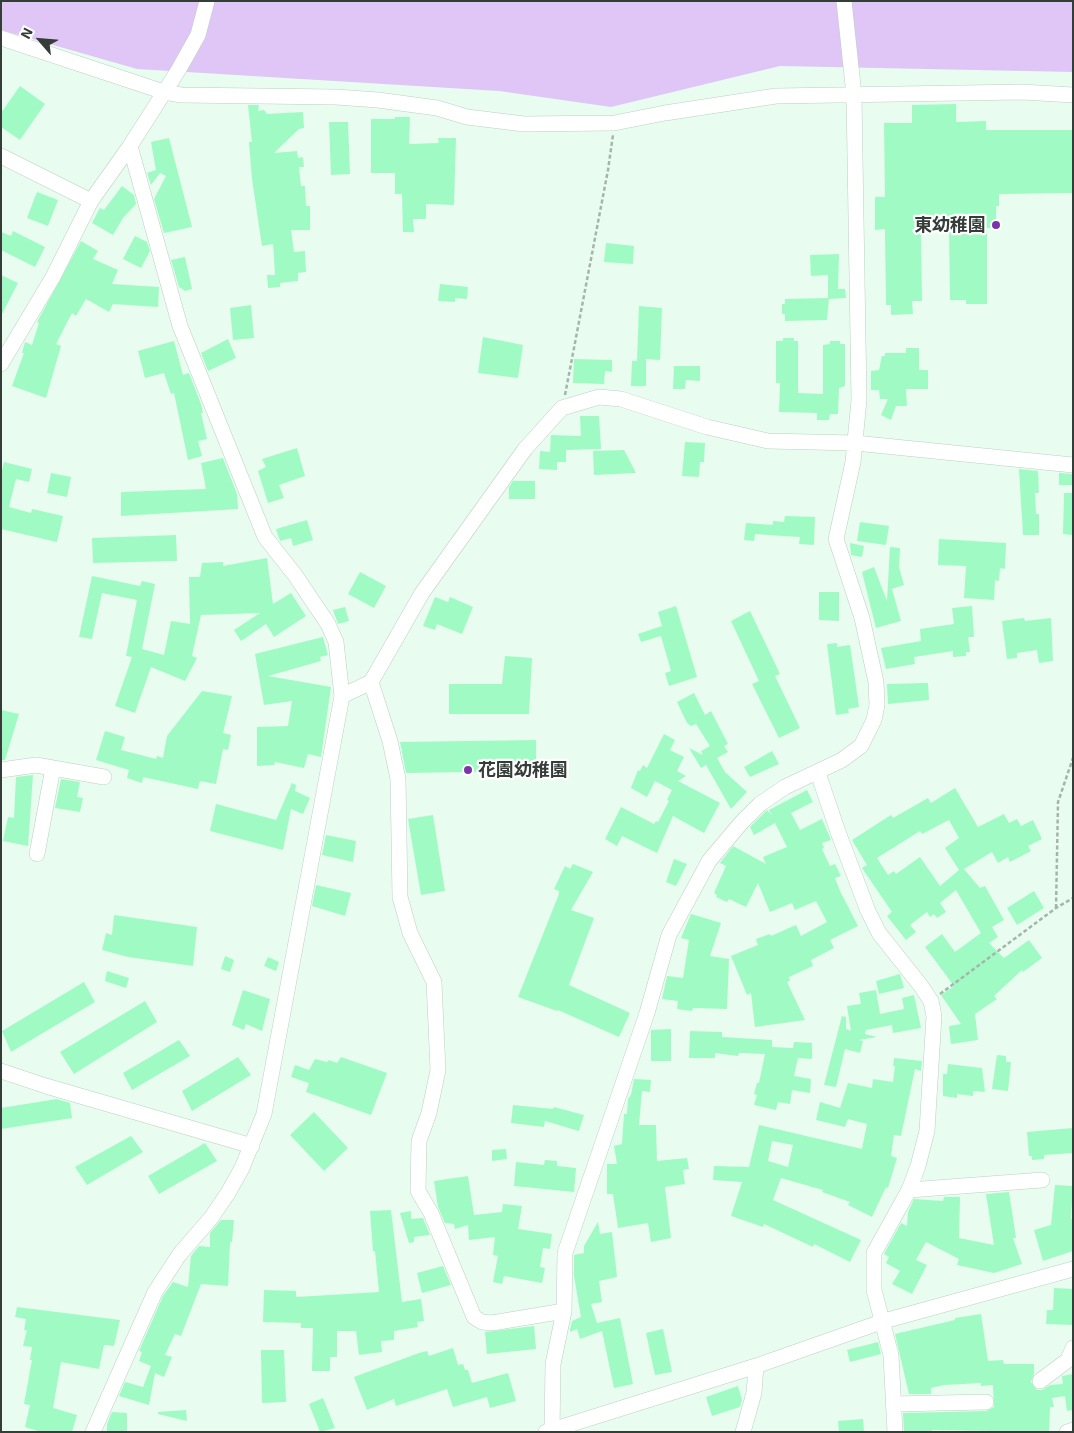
<!DOCTYPE html>
<meta charset="utf-8">
<style>
body{margin:0}
#map{position:relative;width:1074px;height:1433px;overflow:hidden;background:#e8fdef;font-family:"Exo 2",sans-serif}
canvas{display:block}
.frame{position:absolute;inset:0;border:2px solid #353d38;pointer-events:none}
.north{position:absolute;left:15px;top:15px;width:50px;height:50px;-webkit-text-stroke:4px #fff;paint-order:stroke;rotate:297deg;font-size:14px;font-weight:700;line-height:20px;text-align:center;color:#353d38}
.north::after{content:'';display:block;margin:auto;width:18px;height:22px;background:#353d38;clip-path:polygon(50% 0,100% 100%,50% 72%,0 100%)}
</style>
<div id="map">
<canvas width="1074" height="1433"></canvas>
<div class="frame"></div>
<div class="north">N</div>
</div>
<script>
const ctx = document.querySelector('canvas').getContext('2d');
ctx.lineJoin = 'round';
function paint(path, color) { ctx.fillStyle = color; ctx.fill(path, 'evenodd'); }
const shape = rows => new Path2D(rows.map(r => 'M' + r).join(''));
function trace(path, color, width, dash) { ctx.strokeStyle = color; ctx.lineWidth = width; ctx.lineCap = dash ? 'butt' : 'round'; ctx.setLineDash(dash || []); ctx.stroke(path); }
function drawText(font, color, halo, rows, align = 'center') {
  ctx.font = font + ' "Exo 2","Noto Sans JP",sans-serif'; ctx.lineWidth = 4.5; ctx.setLineDash([]); ctx.textBaseline = 'middle'; ctx.strokeStyle = halo; ctx.fillStyle = color; for (const [text, x, y, turn = 0] of rows) {
    ctx.save(); ctx.translate(x, y); ctx.rotate((+turn || 0) * Math.PI / 180); ctx.textAlign = isNaN(turn) ? turn : align; if (halo) ctx.strokeText(text, 0, 0); ctx.fillText(text, 0, 0); ctx.restore();
  }
}
paint(shape([
 [1,1,1073,1,1073,72,780,66,611,107,499,91,137,69,1,30]
]), '#dfc6f7');
paint(shape([
 [20,86,45,104,20,140,1,127,1,113],
 [956,104,956,122,986,121,986,130,1073,130,1073,193,999,194,999,206,996,206,996,228,987,228,987,304,966,304,966,300,950,300,949,228,933,232,921,227,922,301,912,301,913,314,891,315,891,305,886,305,885,229,875,230,875,197,885,197,884,123,912,123,912,105],
 [248,105,259,105,258,111,264,110,267,114,303,112,304,128,299,129,274,153,297,151,298,158,303,157,304,167,299,167,301,186,305,186,306,206,310,206,310,230,291,230,294,252,305,251,306,272,298,273,298,281,280,283,280,287,268,288,267,275,275,275,273,244,262,246,252,179,249,142,252,142],
 [395,117,410,117,409,144,439,143,438,138,456,138,454,205,426,204,426,219,413,219,414,232,403,232,402,194,395,194,395,173,371,173,371,119,395,119],
 [329,122,348,122,350,174,331,175],
 [169,138,192,227,164,233,154,199,166,176,160,173,151,185,147,173,156,170,151,142],
 [122,186,134,195,136,204,123,218,113,235,92,223,100,208,104,210],
 [37,192,58,200,48,226,27,218],
 [13,231,45,247,35,267,1,250,1,232,11,236],
 [135,236,147,242,150,251,141,268,123,259],
 [81,241,98,251,93,259,118,270,112,284,159,287,158,307,113,304,109,312,86,299,76,316,72,313,56,344,61,346,46,398,12,386,24,353,22,353,25,342,32,345,39,323,37,322],
 [606,243,634,246,633,264,604,262],
 [839,254,838,289,845,289,846,298,829,299,827,320,785,321,785,314,782,314,782,304,785,304,785,299,828,298,828,275,811,276,810,255],
 [185,257,192,289,185,291,179,287,171,260],
 [1,275,18,283,1,316],
 [440,284,468,287,467,299,455,298,455,302,438,301],
 [251,305,254,338,233,340,230,308],
 [639,306,662,308,660,360,646,359,646,386,631,386,632,361,637,361],
 [483,337,523,345,518,378,478,373],
 [783,338,794,338,794,341,798,341,798,393,823,394,823,345,830,344,830,341,840,341,840,344,845,344,845,386,839,388,838,414,830,414,829,420,817,420,817,413,779,412,780,383,776,383,776,341,783,341],
 [228,339,236,358,208,371,201,353],
 [174,341,183,375,189,373,201,404,203,413,201,413,207,439,198,441,202,456,188,460,174,393,171,394,164,373,145,378,138,351],
 [906,348,919,348,919,370,928,370,928,389,906,389,907,406,896,406,891,420,881,415,888,399,880,399,879,390,871,390,871,371,879,370,882,356,885,356,885,353,906,353],
 [574,359,612,360,612,372,605,371,604,384,573,383],
 [674,366,700,366,700,381,686,380,685,389,673,389],
 [580,416,599,416,601,449,566,450,566,462,557,462,557,470,539,469,540,451,550,452,551,435,581,436],
 [685,442,705,443,704,462,700,462,699,477,682,476],
 [297,448,305,476,279,485,284,498,268,503,258,471,266,467,262,459],
 [624,450,636,473,594,475,593,451],
 [223,458,237,494,238,509,121,516,121,492,206,489,201,463],
 [4,462,32,469,29,482,16,479,9,507,31,513,32,509,63,516,57,542,1,529,1,475],
 [1019,469,1038,471,1039,493,1035,493,1036,514,1039,514,1039,535,1023,535],
 [51,473,71,477,67,497,47,493],
 [1059,473,1073,474,1073,485,1059,485],
 [513,481,535,481,535,499,509,499,509,487],
 [1064,493,1073,493,1073,535,1063,534],
 [785,516,815,517,814,545,799,544,800,537,783,536,755,534,754,541,744,540,746,523,773,525,773,521,784,522],
 [307,520,313,540,293,546,291,538,280,541,276,529],
 [860,522,889,526,886,545,857,541],
 [176,535,177,561,93,563,92,538],
 [939,539,1006,543,1005,569,1000,568,999,581,995,580,994,600,964,598,966,566,938,565],
 [850,543,864,546,862,557,851,555],
 [890,547,900,548,899,567,904,585,892,589,901,621,876,628,862,572,874,567,887,601],
 [267,558,273,604,291,593,306,616,274,637,266,624,241,641,234,630,260,613,201,615,192,656,197,658,185,681,151,667,135,713,115,706,132,657,126,656,137,600,102,593,92,639,79,637,92,576,140,586,142,581,155,584,142,649,164,655,171,621,190,624,189,577,200,577,202,563,223,562,223,566],
 [360,572,386,586,374,608,348,594],
 [819,592,839,592,839,621,819,620],
 [435,597,448,602,450,597,473,607,462,634,437,624,435,630,423,626],
 [676,606,697,677,669,686,665,673,671,671,661,636,641,642,638,634,662,626,658,612],
 [972,606,974,637,968,637,970,652,966,652,966,656,953,657,953,651,914,657,915,664,886,669,881,648,921,641,920,629,954,624,952,608],
 [345,607,349,621,338,624,333,610],
 [750,611,780,674,775,676,800,728,779,738,752,684,759,681,731,621],
 [1024,618,1025,621,1051,618,1053,661,1039,663,1037,650,1017,653,1017,658,1007,659,1002,621],
 [323,637,328,655,320,657,321,661,268,676,331,687,321,757,308,754,304,768,275,762,274,765,257,766,257,727,288,726,292,701,264,705,255,654],
 [837,643,837,647,850,645,859,707,848,709,849,713,836,715,827,644],
 [505,656,532,658,529,714,449,714,449,684,502,684],
 [928,683,929,700,888,704,887,684],
 [202,691,232,696,223,733,231,735,228,750,223,749,216,784,200,781,198,789,143,777,142,783,127,778,129,770,96,760,105,731,125,737,121,750,156,759,157,756,163,758,167,736],
 [694,693,705,715,711,711,728,744,724,746,728,752,717,758,725,772,747,792,731,809,706,765,701,768,689,748,703,755,701,751,710,746,696,724,691,726,687,723,677,702],
 [1,710,19,714,5,760,1,760],
 [664,734,675,740,670,750,684,757,677,771,686,776,678,781,720,803,704,833,673,816,657,853,622,836,617,846,605,839,621,807,654,824,656,821,658,822,669,801,667,800,672,790,655,781,647,797,631,788,638,770,640,771,643,765,647,768],
 [536,740,536,771,406,773,400,742],
 [772,751,779,764,750,777,744,767],
 [33,775,28,846,3,841,8,817,14,818,16,777],
 [61,779,80,782,77,797,83,798,80,812,55,808],
 [292,783,296,785,295,791,310,798,303,814,291,809,283,850,210,831,216,804,276,820],
 [955,788,978,827,1004,814,1009,823,1017,819,1021,826,1033,820,1042,839,1028,846,1031,851,1010,862,1008,857,998,863,992,852,964,869,980,888,985,886,1004,920,992,927,998,937,989,943,1004,958,1029,940,1042,958,1023,972,1022,970,994,996,997,999,975,1014,978,1040,951,1044,949,1026,961,1024,941,995,954,986,925,947,942,934,955,952,981,933,956,890,940,903,946,912,937,918,934,914,930,917,927,912,910,925,916,932,906,940,887,916,892,912,862,868,867,865,852,840,891,815,893,818,928,798,931,803],
 [949,820,959,838,945,848,959,870,940,886,920,857,896,874,894,871,888,875,877,858,920,831,922,834],
 [807,790,813,802,791,813,800,830,822,819,831,840,822,843,824,848,822,849,830,866,835,864,841,876,835,878,840,891,858,926,830,940,834,948,811,960,813,966,789,977,790,981,787,982,805,1020,755,1027,751,993,747,995,731,956,758,945,756,939,770,934,771,936,796,925,801,936,827,922,816,901,795,910,792,903,770,912,758,883,746,907,729,899,727,902,716,897,717,895,714,893,726,866,720,863,733,846,766,864,763,857,787,847,775,823,754,835,750,827,767,810,772,815,769,810],
 [433,815,445,891,421,895,408,819],
 [326,835,356,841,353,862,322,855],
 [674,859,687,864,676,886,666,882],
 [573,864,593,872,571,910,594,918,569,985,630,1013,619,1037,558,1010,557,1011,518,997,559,894,559,891,554,889,565,866,570,869],
 [316,885,351,893,345,916,312,906],
 [1034,891,1044,908,1017,925,1007,908],
 [691,914,721,923,710,956,729,959,727,1009,693,1008,692,1011,677,1009,678,1001,662,999,667,976,683,978,689,940,681,938],
 [114,915,197,927,193,966,128,957,102,950,106,933,112,935],
 [225,956,234,960,230,972,221,969],
 [268,957,279,962,276,971,264,966],
 [107,971,129,978,126,988,105,981],
 [900,974,904,988,879,994,876,981],
 [84,982,95,1002,11,1052,2,1031],
 [243,990,270,999,262,1031,246,1024,244,1030,232,1025],
 [876,990,880,1014,904,1009,902,998,914,995,921,1028,893,1033,892,1025,866,1030,865,1034,877,1037,859,1040,863,1041,860,1053,845,1049,836,1087,824,1085,842,1016,846,1017,846,1029,851,1031,847,1006,861,1004,859,993],
 [145,1001,157,1022,74,1074,60,1052],
 [671,1029,671,1061,651,1061,651,1030],
 [690,1031,722,1032,722,1037,772,1040,772,1047,793,1048,794,1042,812,1043,812,1059,798,1058,794,1076,811,1079,810,1093,792,1090,790,1104,778,1102,776,1110,754,1105,757,1095,754,1094,757,1083,759,1083,765,1054,739,1053,738,1056,715,1053,715,1058,689,1058],
 [179,1040,190,1056,132,1090,123,1073],
 [997,1055,1006,1056,1006,1062,1011,1062,1008,1091,992,1089],
 [238,1057,251,1075,192,1111,182,1091],
 [341,1057,387,1073,371,1115,306,1092,309,1083,291,1077,295,1065,309,1070,315,1059,327,1062,329,1060,337,1063],
 [894,1058,922,1061,921,1071,915,1069,901,1136,894,1135,891,1156,897,1158,888,1188,886,1187,872,1217,848,1205,850,1202,822,1192,823,1190,781,1178,773,1200,861,1240,850,1262,814,1244,813,1247,764,1224,763,1227,731,1216,742,1182,713,1180,714,1166,749,1167,759,1125,862,1149,867,1124,848,1119,845,1127,816,1120,820,1102,840,1108,848,1083,872,1088,873,1079,893,1082,895,1066,893,1066],
 [772,1141,793,1145,788,1167,768,1161],
 [948,1064,982,1068,985,1092,973,1091,973,1096,957,1094,957,1098,943,1096,943,1074,947,1074],
 [634,1079,651,1080,650,1092,642,1091,639,1125,656,1125,657,1161,687,1158,689,1169,683,1170,685,1184,665,1187,671,1238,651,1242,648,1223,618,1228,613,1194,607,1194,607,1164,617,1164,614,1146,622,1144,624,1114,627,1114,628,1099,631,1095],
 [57,1099,70,1103,72,1118,1,1129,1,1108],
 [513,1105,553,1109,554,1107,584,1115,579,1131,545,1121,544,1127,511,1123],
 [314,1112,348,1148,324,1171,290,1135],
 [1073,1128,1073,1153,1044,1155,1044,1159,1032,1160,1032,1156,1029,1156,1027,1132],
 [131,1136,143,1152,87,1185,75,1167],
 [205,1143,217,1161,159,1194,148,1176],
 [506,1149,507,1159,492,1161,492,1150],
 [545,1160,557,1161,557,1166,576,1168,574,1192,514,1186,516,1162,544,1165],
 [468,1176,474,1215,502,1212,503,1204,522,1206,518,1229,552,1234,550,1249,543,1248,540,1267,545,1268,542,1283,504,1276,502,1284,493,1282,498,1256,493,1255,495,1237,469,1240,468,1225,455,1229,454,1224,445,1223,438,1207,434,1181],
 [1055,1185,1073,1186,1071,1219,1073,1219,1073,1251,1043,1261,1034,1230,1051,1225],
 [1009,1192,1016,1238,1013,1238,1022,1264,994,1273,957,1265,959,1259,926,1242,916,1260,927,1265,912,1294,892,1284,900,1271,886,1263,889,1257,884,1254,901,1223,907,1226,908,1212,914,1199,943,1201,944,1197,960,1197,959,1238,994,1245,986,1194],
 [391,1210,402,1302,421,1299,424,1321,417,1322,418,1327,394,1331,394,1340,381,1341,382,1352,359,1355,356,1331,337,1331,337,1357,330,1357,330,1371,312,1371,313,1328,301,1328,301,1323,263,1322,264,1290,296,1291,296,1297,379,1292,375,1251,373,1251,370,1211],
 [411,1211,411,1219,423,1218,430,1235,414,1237,414,1242,409,1243,400,1213],
 [221,1220,234,1220,232,1242,230,1242,228,1286,201,1284,181,1336,175,1334,165,1355,172,1357,164,1377,155,1373,149,1405,119,1396,125,1382,143,1387,151,1366,139,1361,142,1352,139,1351,163,1296,173,1282,188,1287,191,1256,199,1246,210,1247,210,1233],
 [598,1222,600,1234,612,1232,617,1277,599,1281,602,1302,591,1304,597,1323,620,1318,633,1384,614,1388,602,1331,580,1339,577,1329,570,1332,570,1330,572,1321,581,1317,574,1276,574,1255,584,1253,584,1246],
 [443,1266,451,1285,422,1293,417,1273],
 [1054,1288,1073,1289,1073,1325,1046,1324,1047,1310,1053,1310],
 [17,1307,120,1320,114,1346,104,1345,99,1369,61,1362,53,1408,77,1415,72,1432,41,1432,25,1427,30,1405,24,1404,32,1360,30,1360,32,1347,23,1346,27,1330,24,1330,26,1319,15,1317],
 [981,1314,988,1361,1003,1360,1004,1364,1034,1364,1034,1374,1031,1382,1037,1390,1042,1390,1050,1385,1063,1384,1062,1376,1073,1374,1073,1410,1067,1411,1065,1396,1052,1398,1054,1407,1050,1407,1049,1432,932,1430,932,1432,904,1432,903,1413,986,1411,994,1407,993,1385,981,1386,981,1383,944,1385,931,1388,931,1394,909,1394,895,1334,955,1320,955,1318],
 [534,1326,536,1349,487,1354,485,1332],
 [663,1329,672,1372,655,1375,646,1333],
 [878,1342,881,1354,850,1362,847,1350],
 [453,1348,458,1365,463,1364,465,1370,468,1370,472,1383,508,1373,516,1401,490,1408,487,1397,453,1407,447,1389,396,1406,394,1399,367,1410,354,1377,419,1353,427,1351,429,1356],
 [261,1350,284,1350,286,1402,262,1403],
 [738,1386,742,1400,740,1407,712,1416,706,1397],
 [323,1398,335,1428,320,1432,309,1404],
 [186,1410,187,1421,158,1414,158,1412],
 [112,1412,127,1413,127,1432,107,1432,107,1424],
 [863,1419,864,1432,839,1432,838,1421]
]), '#9ffbc3');
const minor = shape([
 [1,38,164,92,181,95,336,97,378,100,437,108,467,117,524,124,614,123,665,113,776,96,1022,92,1073,95],
 [1,156,91,201],
 [1,364,53,277,91,201,130,146,179,69,198,35,207,1],
 [371,682,390,741,398,779,400,897,410,933,434,982,438,1070,429,1113,419,1141,418,1191,431,1213,474,1317,482,1322,492,1323,564,1311],
 [342,696,371,682,422,593,525,449,562,408,599,397,621,399,707,427,768,441,855,443,1073,465],
 [1,770,36,765,104,777],
 [818,773,838,832,868,911,879,933,921,986,931,1001,934,1016,927,1131,918,1166,909,1190,874,1253,874,1290,891,1355,895,1432],
 [37,854,53,768],
 [1,1071,46,1086,252,1146],
 [909,1190,1042,1180],
 [1040,1381,1068,1360,1073,1348],
 [893,1404,986,1402],
 [93,1432,155,1292,179,1255,211,1218,228,1193,242,1168,264,1114,342,696,336,642,328,624,295,575,265,537,180,326,130,146],
 [546,1432,756,1366,884,1321,1073,1269],
 [552,1432,553,1364,564,1311,565,1253,647,1013,669,935,709,861,741,823,760,804,785,787,842,760,861,746,874,720,877,705,876,682,862,618,836,539,853,462,859,400,854,95,844,1],
 [743,1432,754,1393,756,1366],
 [1067,1432,1073,1430]
]);
trace(minor, '#bbd0c2', 16);
trace(shape([
 [565,395,608,170,613,135],
 [1056,908,1058,802,1073,758],
 [940,994,1056,908,1073,898]
]), '#a5b5ab', 2.5, [4, 2.5]);
trace(minor, '#fff', 15);
for (const [x, y, r, color] of [
 [996,225,5,"#7a35a9"],
 [468,770,5,"#7a35a9"]
]) { const dot = new Path2D(); dot.arc(x, y, r, 0, 2 * Math.PI); ctx.fillStyle = color; ctx.fill(dot); trace(dot, '#fff', 2); }
drawText('bold 18px', '#353d38', '#fff', [
 ["東幼稚園",986,225],
 ["花園幼稚園",478,770,"left"]
], 'right');
</script>
